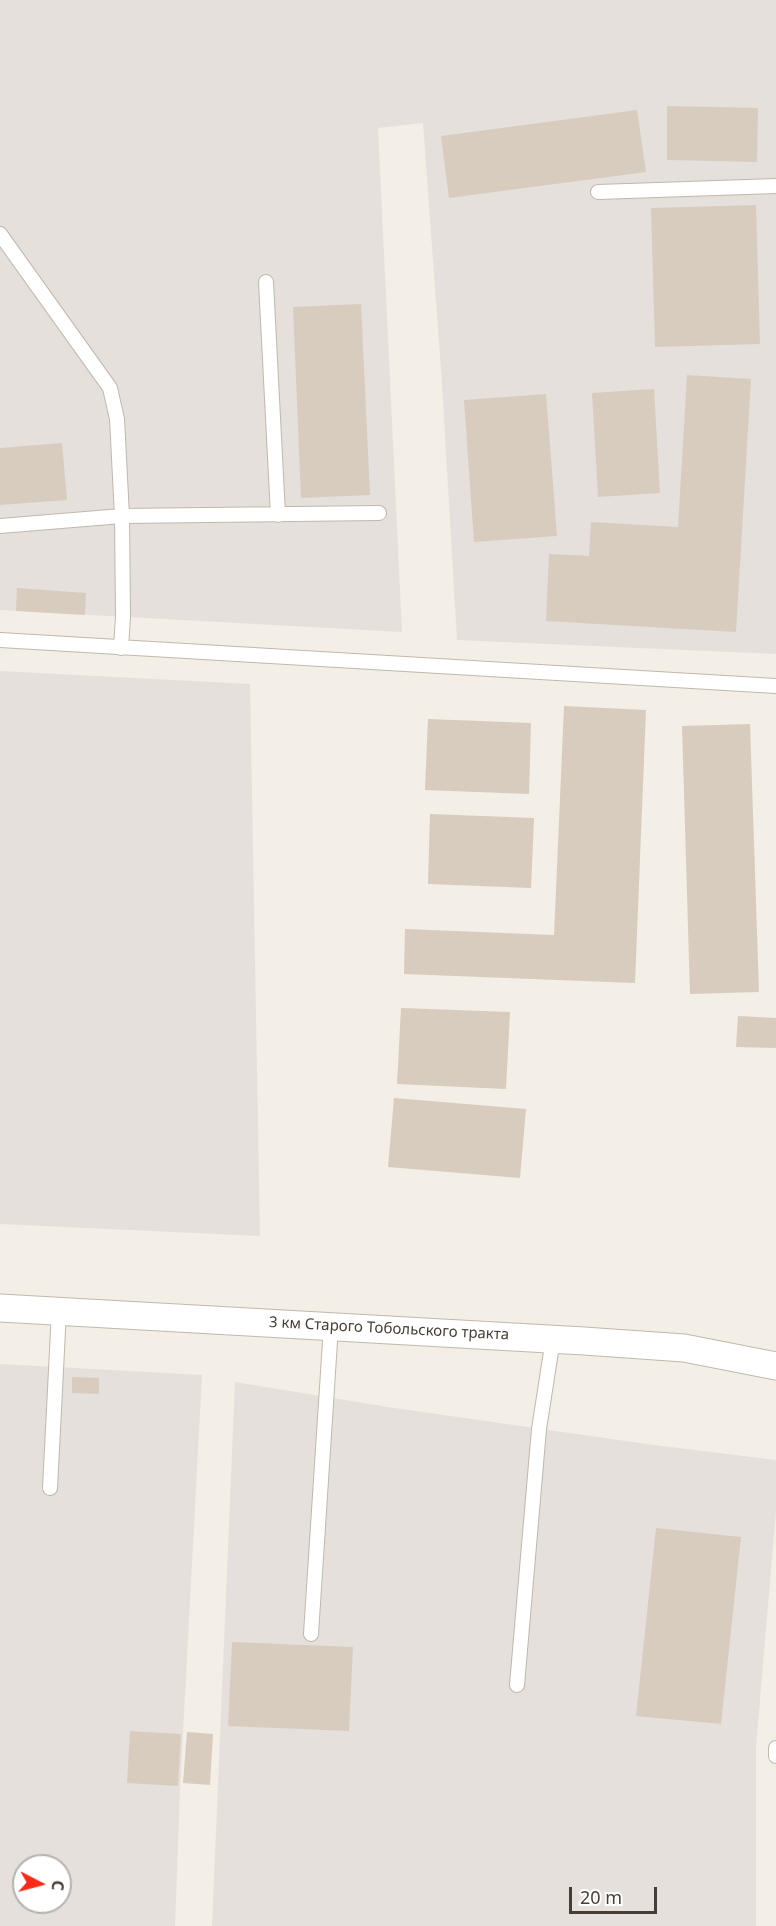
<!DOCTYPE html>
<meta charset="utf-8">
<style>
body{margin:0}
#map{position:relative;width:776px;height:1926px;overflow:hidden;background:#f3eee6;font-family:"Noto Sans",sans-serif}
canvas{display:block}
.north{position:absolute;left:12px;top:1854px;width:60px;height:60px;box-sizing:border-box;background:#fff;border:2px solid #b5b2ae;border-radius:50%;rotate:96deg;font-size:16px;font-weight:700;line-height:24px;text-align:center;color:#463e35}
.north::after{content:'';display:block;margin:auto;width:21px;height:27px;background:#f92a17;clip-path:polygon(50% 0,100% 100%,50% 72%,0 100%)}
.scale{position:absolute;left:569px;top:1887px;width:88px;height:27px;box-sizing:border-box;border:3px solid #463e35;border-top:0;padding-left:8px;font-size:18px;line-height:21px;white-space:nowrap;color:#463e35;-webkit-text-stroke:4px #fff;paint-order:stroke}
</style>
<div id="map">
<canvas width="776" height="1926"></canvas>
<div class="north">С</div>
<div class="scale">20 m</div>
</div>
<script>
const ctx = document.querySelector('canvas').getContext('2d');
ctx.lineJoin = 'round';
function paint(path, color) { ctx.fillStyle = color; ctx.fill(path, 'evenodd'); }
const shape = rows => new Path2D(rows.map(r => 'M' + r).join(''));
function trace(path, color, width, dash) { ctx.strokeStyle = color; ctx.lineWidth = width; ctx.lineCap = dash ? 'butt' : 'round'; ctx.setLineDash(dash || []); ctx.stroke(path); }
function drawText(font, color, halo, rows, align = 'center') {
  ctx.font = font + ' "Noto Sans",sans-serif'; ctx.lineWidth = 4.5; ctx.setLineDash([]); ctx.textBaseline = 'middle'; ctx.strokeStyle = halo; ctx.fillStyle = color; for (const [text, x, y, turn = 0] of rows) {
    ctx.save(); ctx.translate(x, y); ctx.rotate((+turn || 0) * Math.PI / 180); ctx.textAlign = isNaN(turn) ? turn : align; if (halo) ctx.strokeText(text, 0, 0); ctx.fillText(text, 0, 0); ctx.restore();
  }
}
paint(shape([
 [0,0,776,0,776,654,457,640,442,384,423,123,378,128,402,632,0,610],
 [0,671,250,684,260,1236,0,1224],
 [0,1364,202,1375,180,1789,175,1926,0,1926],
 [24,1866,60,1866,60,1902,24,1902],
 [235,1382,388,1407,654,1445,776,1460,776,1511,756,1747,756,1926,212,1926]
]), '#e5e0db');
paint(shape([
 [667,106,758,108,757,162,667,160],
 [637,110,646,172,449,198,441,136],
 [756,205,760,344,655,347,651,208],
 [361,304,370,495,301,498,293,307],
 [687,375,751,379,736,632,546,621,549,554,589,556,591,522,678,527],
 [654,389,660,493,598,497,592,393],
 [546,394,557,536,474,542,464,400],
 [62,443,67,500,0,505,0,448],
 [17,588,86,593,85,615,16,611],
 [564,706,646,710,635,983,404,974,405,929,554,935],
 [428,719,531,723,529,794,425,790],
 [750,724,759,992,690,994,682,726],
 [430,814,534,818,531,888,428,884],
 [401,1008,510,1012,506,1089,397,1084],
 [738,1016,776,1018,776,1048,736,1047],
 [394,1098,526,1109,520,1178,388,1167],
 [72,1377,99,1378,99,1394,72,1393],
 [656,1528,741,1537,721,1724,636,1716],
 [232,1642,353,1647,349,1731,228,1726],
 [130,1731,181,1734,178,1786,127,1783],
 [187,1732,213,1734,210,1785,183,1783]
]), '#d8ccbf');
const service = shape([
 [598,192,776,186],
 [0,234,110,388,117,419,122,516,0,526],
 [266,282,278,515],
 [0,640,776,686],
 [121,648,123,617,122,516,379,513],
 [50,1488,59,1311],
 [311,1634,331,1326],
 [517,1685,539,1429,553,1339],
 [776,1756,776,1748]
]);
const minor = shape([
 [0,1308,584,1341,684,1348,776,1366]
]);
trace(service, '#c1b8ac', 16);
trace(minor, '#c1b8ac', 29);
trace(service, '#fff', 14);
trace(minor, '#fff', 27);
drawText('15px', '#463e35', '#fff', [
 ["3 км Старого Тобольского тракта",389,1329,3]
]);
</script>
